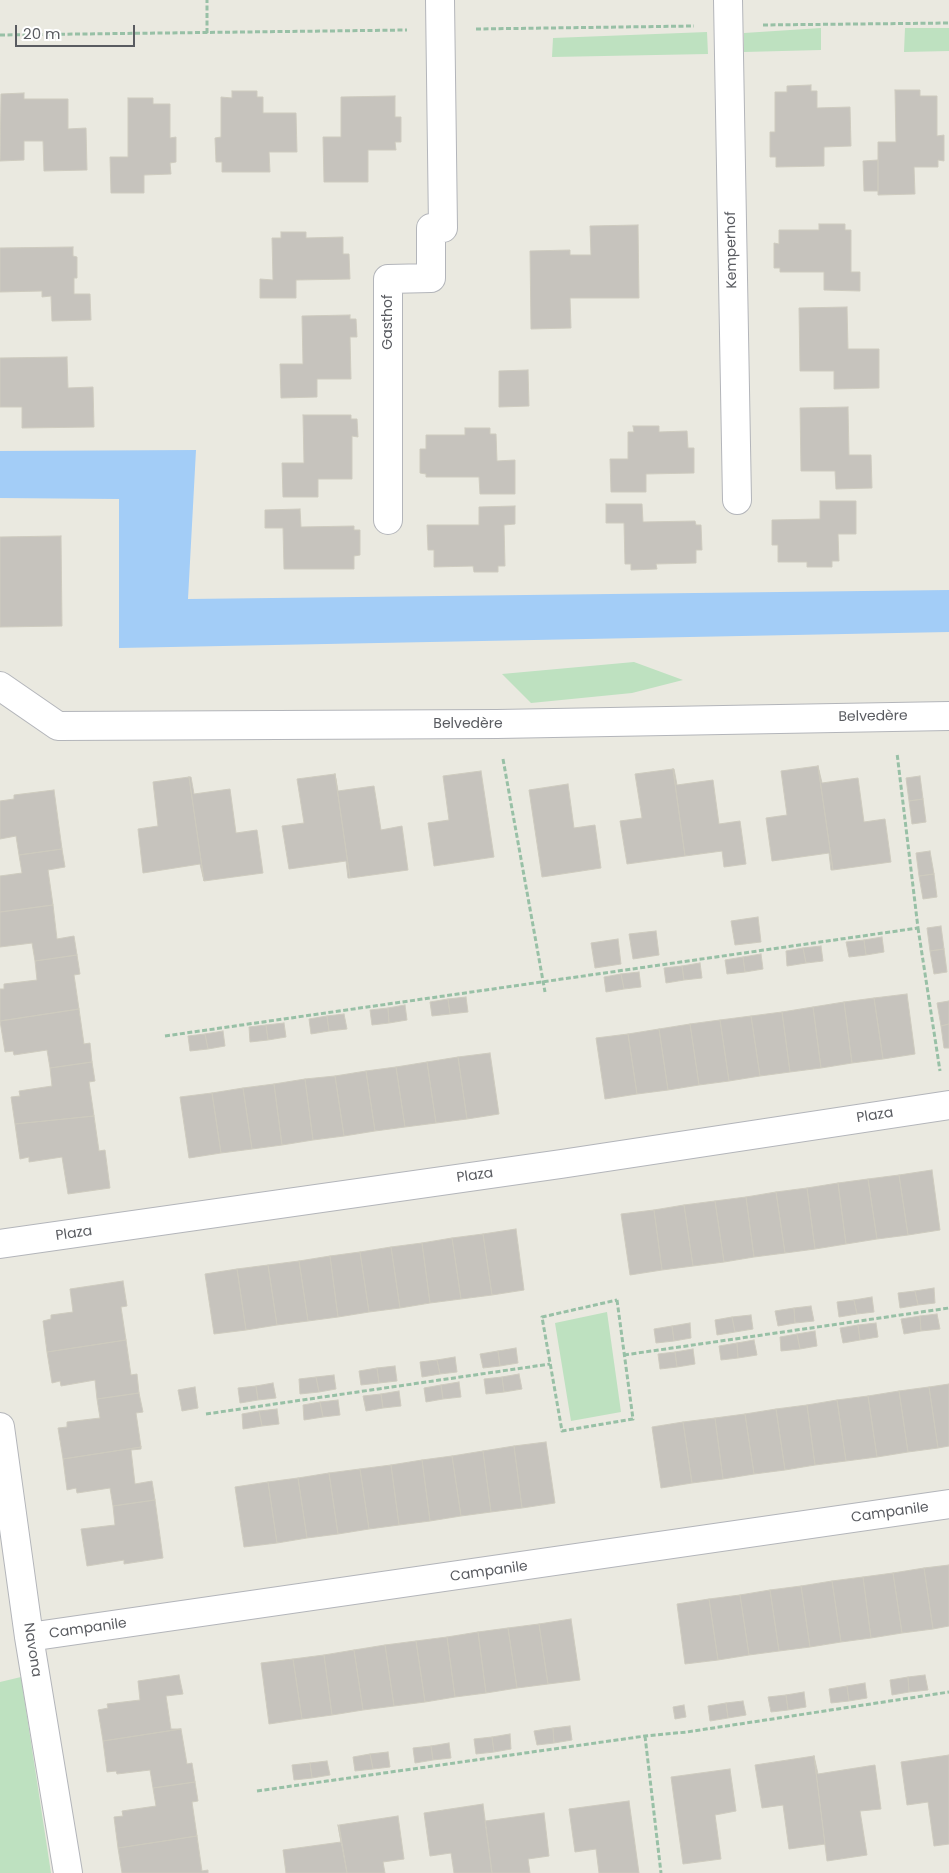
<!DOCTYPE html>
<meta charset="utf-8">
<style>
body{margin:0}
#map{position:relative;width:949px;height:1873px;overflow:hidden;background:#eae9e0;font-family:Poppins,sans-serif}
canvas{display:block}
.scale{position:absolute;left:15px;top:25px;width:120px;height:22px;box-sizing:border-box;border:2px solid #595b60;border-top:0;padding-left:6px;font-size:15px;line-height:18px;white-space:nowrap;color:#595b60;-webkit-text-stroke:4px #fff;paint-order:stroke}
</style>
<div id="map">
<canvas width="949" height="1873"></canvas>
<div class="scale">20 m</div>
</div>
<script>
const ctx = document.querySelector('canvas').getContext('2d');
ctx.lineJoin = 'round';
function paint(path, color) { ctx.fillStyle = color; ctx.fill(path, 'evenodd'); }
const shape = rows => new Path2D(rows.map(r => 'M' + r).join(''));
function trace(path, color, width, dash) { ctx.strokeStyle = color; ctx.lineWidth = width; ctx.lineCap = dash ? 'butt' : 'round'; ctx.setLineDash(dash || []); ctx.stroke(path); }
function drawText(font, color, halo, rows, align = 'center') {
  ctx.font = font + ' Poppins,sans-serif'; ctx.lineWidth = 5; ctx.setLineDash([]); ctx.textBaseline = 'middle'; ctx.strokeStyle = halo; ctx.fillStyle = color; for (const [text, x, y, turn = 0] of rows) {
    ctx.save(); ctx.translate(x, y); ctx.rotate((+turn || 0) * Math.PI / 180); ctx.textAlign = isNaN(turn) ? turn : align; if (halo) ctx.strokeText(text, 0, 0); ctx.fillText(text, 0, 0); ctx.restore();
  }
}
paint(shape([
 [821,28,821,50,744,52,744,33],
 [905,28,949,28,949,51,904,52],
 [707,32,708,54,552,57,553,38],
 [634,662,683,680,632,693,531,703,502,674],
 [607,1312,621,1412,571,1421,555,1323],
 [21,1677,51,1873,0,1873,0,1682]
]), '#bee1c0');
paint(shape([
 [196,450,188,599,949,590,949,632,119,648,119,499,0,498,0,451]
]), '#a3cdf7');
const building = shape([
 [811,85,811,91,817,91,817,108,850,107,851,146,824,147,824,166,776,167,776,157,770,157,770,132,775,132,775,92,787,92,787,86,811,85],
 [895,90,920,90,920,96,937,96,937,136,944,135,944,161,938,160,938,167,914,167,915,194,878,195,878,142,896,142,895,90],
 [232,91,257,91,257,97,263,97,263,113,296,113,297,152,269,152,270,172,222,172,222,162,216,162,215,138,221,137,221,97,232,98,232,91],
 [24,93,24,99,68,99,68,129,86,128,87,170,44,171,43,141,24,141,24,160,0,161,1,94,24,93],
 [395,96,395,117,401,117,401,142,395,142,396,150,368,150,368,182,324,182,323,137,341,137,341,97,395,96],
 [128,98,153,98,153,104,170,104,170,138,176,137,176,162,170,163,171,174,144,175,144,193,111,193,110,157,128,157,128,98],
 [878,160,878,191,864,191,863,161,878,160],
 [819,224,845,224,845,230,851,230,851,272,860,272,860,291,824,290,824,272,780,272,780,268,774,268,774,243,779,244,779,230,819,230,819,224],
 [638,225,639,298,570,298,571,328,531,329,530,251,570,250,570,255,591,255,590,226,638,225],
 [281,232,306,232,306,238,343,237,343,254,349,254,350,279,296,280,296,298,260,298,260,279,273,280,272,238,281,238,281,232],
 [73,247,73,256,77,257,77,278,74,278,74,294,90,294,91,320,52,321,51,296,42,297,42,291,0,292,0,248,73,247],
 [847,307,848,349,879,349,879,388,834,389,834,371,800,371,799,308,847,307],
 [350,315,350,319,356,319,357,337,350,337,351,379,317,379,317,397,281,398,280,364,303,364,302,316,350,315],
 [67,357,68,388,93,387,94,427,22,428,22,407,0,407,0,358,67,357],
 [528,370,529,406,499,407,499,371,528,370],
 [848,407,849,455,871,455,872,488,836,489,835,471,801,471,800,408,848,407],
 [303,415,351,415,351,419,357,419,358,437,352,436,352,479,318,479,318,497,283,497,282,463,304,463,303,415],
 [633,426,659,426,659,432,687,431,688,448,694,448,694,473,646,474,646,492,611,492,610,459,628,459,628,432,634,432,633,426],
 [465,428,490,428,490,434,496,434,497,461,515,460,515,494,480,494,479,477,426,477,426,474,420,473,420,449,426,449,426,435,465,435,465,428],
 [820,501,856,501,856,534,838,534,839,561,832,561,832,567,807,567,807,562,778,562,778,545,772,545,772,520,820,519,820,501],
 [606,504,642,504,643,522,695,521,696,525,701,525,702,550,696,550,696,563,656,564,657,569,631,570,631,564,625,564,624,523,606,523,606,504],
 [515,506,515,524,504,525,505,566,498,566,498,572,474,572,473,566,434,567,434,550,428,550,427,525,479,525,479,507,515,506],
 [300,509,301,527,354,526,354,530,360,530,360,555,354,556,354,569,284,569,283,528,265,528,265,510,300,509],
 [61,536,62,626,0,627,0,537,61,536],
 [818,766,822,783,858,778,864,822,885,819,891,862,833,870,818,766],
 [818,766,833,870,831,870,829,853,772,861,766,818,787,815,781,771,818,766],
 [673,769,674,769,677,785,713,780,719,824,740,821,746,864,724,867,722,851,685,856,673,769],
 [673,769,685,856,627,864,620,821,642,818,635,774,673,769],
 [481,771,494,857,434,866,428,823,449,820,443,776,481,771],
 [335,774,350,878,348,878,346,861,289,869,282,826,304,823,297,779,335,774],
 [335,774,338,791,374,786,381,830,402,826,408,870,350,878,335,774],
 [920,776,923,799,909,801,906,778,920,776],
 [189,777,204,881,200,864,143,873,138,829,158,826,153,782,189,777],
 [189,777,191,777,194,794,230,789,236,833,257,830,263,873,204,881,189,777],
 [568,784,574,828,595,825,601,868,542,877,529,790,568,784],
 [54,790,62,849,19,855,16,836,0,839,0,801,14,799,14,795,54,790],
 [923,799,926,822,912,824,909,801,923,799],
 [62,849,65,867,48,870,53,905,0,912,0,876,22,873,19,855,62,849],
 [930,851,934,874,919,876,916,853,930,851],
 [934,874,937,897,923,899,919,876,934,874],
 [53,905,57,939,74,936,77,955,35,961,32,943,0,947,0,912,53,905],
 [758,917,761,942,735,945,731,921,758,917],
 [941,926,944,949,930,951,927,928,941,926],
 [656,931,659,955,633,959,629,934,656,931],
 [882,937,884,952,866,955,864,940,882,937],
 [618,939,621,964,595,968,591,943,618,939],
 [864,940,866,955,849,957,846,942,864,940],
 [821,946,823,961,806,963,803,948,821,946],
 [803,948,806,963,787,966,786,951,803,948],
 [944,949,947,972,934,974,930,951,944,949],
 [761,954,763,969,745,972,743,957,761,954],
 [77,955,80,974,74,975,79,1009,0,1021,0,989,4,989,4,984,37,980,35,961,77,955],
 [743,957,745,972,727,974,725,960,743,957],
 [700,963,702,978,684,980,682,966,700,963],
 [682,966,684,980,666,983,664,968,682,966],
 [639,972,641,987,624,989,621,974,639,972],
 [621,974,624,989,606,992,604,977,621,974],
 [907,994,915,1054,883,1059,874,998,907,994],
 [466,997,468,1012,450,1014,448,999,466,997],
 [874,998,883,1059,852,1063,844,1002,874,998],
 [448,999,450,1014,432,1016,430,1002,448,999],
 [949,1001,949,1024,941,1026,937,1003,949,1001],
 [844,1002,852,1063,821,1068,813,1007,844,1002],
 [405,1005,407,1020,389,1023,388,1008,405,1005],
 [813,1007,821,1068,790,1072,782,1012,813,1007],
 [388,1008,389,1023,372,1025,370,1010,388,1008],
 [79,1009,84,1044,90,1043,92,1062,50,1068,47,1050,14,1055,13,1051,5,1052,0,1021,79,1009],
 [782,1012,790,1072,760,1076,751,1016,782,1012],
 [344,1014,347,1029,329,1031,327,1016,344,1014],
 [327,1016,329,1031,311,1034,309,1019,327,1016],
 [751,1016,760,1076,729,1081,720,1020,751,1016],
 [720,1020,729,1081,699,1085,690,1024,720,1020],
 [284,1023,286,1037,268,1040,266,1025,284,1023],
 [690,1024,699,1085,668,1090,659,1029,690,1024],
 [949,1024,949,1048,944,1048,941,1026,949,1024],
 [266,1025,268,1040,250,1042,249,1027,266,1025],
 [659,1029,668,1090,637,1094,628,1034,659,1029],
 [223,1031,225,1046,208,1049,205,1034,223,1031],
 [205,1034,208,1049,190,1051,188,1036,205,1034],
 [628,1034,637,1094,605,1099,596,1038,628,1034],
 [490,1053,499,1114,467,1119,458,1057,490,1053],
 [458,1057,467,1119,436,1123,427,1062,458,1057],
 [92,1062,95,1081,89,1082,94,1116,15,1124,11,1097,20,1096,19,1091,52,1086,50,1068,92,1062],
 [427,1062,436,1123,405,1127,396,1067,427,1062],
 [396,1067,405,1127,375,1131,366,1071,396,1067],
 [366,1071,375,1131,344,1136,335,1076,366,1071],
 [335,1076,344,1136,313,1140,305,1079,335,1076],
 [305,1079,313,1140,282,1145,274,1084,305,1079],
 [274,1084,282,1145,252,1149,243,1088,274,1084],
 [243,1088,252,1149,221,1153,212,1093,243,1088],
 [212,1093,221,1153,189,1158,180,1097,212,1093],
 [94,1116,99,1151,105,1150,110,1188,68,1194,62,1157,29,1162,29,1157,20,1159,15,1124,94,1116],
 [932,1170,940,1230,908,1235,899,1175,932,1170],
 [899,1175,908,1235,877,1239,868,1179,899,1175],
 [868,1179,877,1239,846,1244,838,1183,868,1179],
 [838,1183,846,1244,815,1249,807,1188,838,1183],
 [807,1188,815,1249,785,1253,776,1192,807,1188],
 [776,1192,785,1253,754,1257,746,1197,776,1192],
 [746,1197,754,1257,724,1262,715,1201,746,1197],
 [715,1201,724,1262,693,1266,684,1205,715,1201],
 [684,1205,693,1266,662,1270,654,1210,684,1205],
 [654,1210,662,1270,630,1275,621,1214,654,1210],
 [516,1229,524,1290,492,1295,483,1234,516,1229],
 [483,1234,492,1295,461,1299,452,1238,483,1234],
 [452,1238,461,1299,430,1303,422,1243,452,1238],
 [422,1243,430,1303,400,1308,391,1247,422,1243],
 [391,1247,400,1308,369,1312,360,1252,391,1247],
 [360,1252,369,1312,338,1317,330,1256,360,1252],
 [330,1256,338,1317,308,1321,299,1261,330,1256],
 [299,1261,308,1321,277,1325,268,1265,299,1261],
 [268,1265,277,1325,246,1330,237,1269,268,1265],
 [237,1269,246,1330,214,1334,205,1274,237,1269],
 [123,1281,127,1306,121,1307,126,1340,47,1352,43,1321,51,1319,51,1315,73,1312,70,1289,123,1281],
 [934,1288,935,1303,918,1305,915,1291,934,1288],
 [915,1291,918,1305,900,1308,898,1293,915,1291],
 [872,1297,874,1312,857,1314,854,1300,872,1297],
 [854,1300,857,1314,839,1317,837,1302,854,1300],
 [811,1306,814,1321,795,1323,794,1308,811,1306],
 [794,1308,795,1323,778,1326,775,1311,794,1308],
 [937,1314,940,1329,921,1331,920,1316,937,1314],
 [751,1315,753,1329,735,1332,732,1317,751,1315],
 [920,1316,921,1331,904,1334,901,1319,920,1316],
 [732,1317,735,1332,717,1335,715,1320,732,1317],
 [690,1323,691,1338,674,1341,672,1326,690,1323],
 [876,1323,878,1337,860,1340,858,1325,876,1323],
 [858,1325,860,1340,843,1343,840,1328,858,1325],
 [672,1326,674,1341,656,1343,654,1329,672,1326],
 [815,1331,817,1346,800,1349,797,1334,815,1331],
 [797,1334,800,1349,781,1351,780,1337,797,1334],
 [126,1340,131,1375,137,1374,139,1393,97,1399,95,1380,61,1386,60,1381,52,1383,47,1352,126,1340],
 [754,1340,757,1355,738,1358,737,1343,754,1340],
 [737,1343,738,1358,721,1360,719,1346,737,1343],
 [516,1348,518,1363,500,1366,498,1351,516,1348],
 [693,1349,695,1364,677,1367,675,1352,693,1349],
 [498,1351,500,1366,483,1368,480,1354,498,1351],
 [675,1352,677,1367,660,1369,658,1354,675,1352],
 [455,1357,457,1372,440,1374,437,1360,455,1357],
 [437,1360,440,1374,422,1377,420,1362,437,1360],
 [395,1366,397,1381,379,1383,377,1368,395,1366],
 [377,1368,379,1383,361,1385,359,1371,377,1368],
 [519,1374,522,1389,504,1392,502,1377,519,1374],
 [334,1375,336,1389,319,1392,316,1377,334,1375],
 [316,1377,319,1392,300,1394,299,1379,316,1377],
 [502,1377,504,1392,486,1394,484,1379,502,1377],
 [459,1382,461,1397,443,1399,441,1385,459,1382],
 [273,1383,276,1398,258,1400,256,1386,273,1383],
 [949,1384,949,1446,938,1448,929,1387,949,1384],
 [441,1385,443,1399,426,1402,424,1388,441,1385],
 [256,1386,258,1400,240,1403,238,1388,256,1386],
 [195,1387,198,1408,182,1411,178,1390,195,1387],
 [929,1387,938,1448,908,1452,899,1391,929,1387],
 [399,1391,401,1406,383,1408,381,1394,399,1391],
 [899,1391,908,1452,877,1457,868,1396,899,1391],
 [139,1393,143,1412,136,1413,141,1447,63,1459,58,1428,67,1427,67,1422,100,1418,97,1399,139,1393],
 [381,1394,383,1408,366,1411,363,1396,381,1394],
 [868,1396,877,1457,846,1461,837,1400,868,1396],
 [338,1400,340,1415,323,1417,320,1402,338,1400],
 [837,1400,846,1461,815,1465,807,1405,837,1400],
 [320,1402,323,1417,304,1420,303,1405,320,1402],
 [807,1405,815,1465,785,1470,776,1409,807,1405],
 [277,1409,279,1424,262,1426,259,1411,277,1409],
 [776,1409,785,1470,754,1474,745,1414,776,1409],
 [259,1411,262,1426,243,1429,242,1414,259,1411],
 [745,1414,754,1474,723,1479,715,1418,745,1414],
 [715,1418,723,1479,692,1483,683,1422,715,1418],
 [683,1422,692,1483,661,1488,652,1427,683,1422],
 [546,1442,555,1503,522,1508,514,1446,546,1442],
 [514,1446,522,1508,491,1512,483,1451,514,1446],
 [141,1447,141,1449,131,1450,135,1484,152,1481,155,1500,113,1506,110,1488,77,1493,76,1488,67,1490,63,1459,141,1447],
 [483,1451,491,1512,461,1516,452,1456,483,1451],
 [452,1456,461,1516,430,1521,422,1460,452,1456],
 [422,1460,430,1521,399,1525,391,1465,422,1460],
 [391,1465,399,1525,369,1529,360,1469,391,1465],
 [360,1469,369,1529,338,1534,329,1473,360,1469],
 [329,1473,338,1534,307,1538,298,1478,329,1473],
 [298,1478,307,1538,277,1543,268,1482,298,1478],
 [268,1482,277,1543,244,1547,235,1487,268,1482],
 [155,1500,163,1558,124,1564,124,1560,87,1566,81,1529,115,1525,113,1506,155,1500],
 [949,1565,949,1626,933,1629,924,1568,949,1565],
 [924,1568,933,1629,902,1633,893,1573,924,1568],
 [893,1573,902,1633,871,1638,863,1577,893,1573],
 [863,1577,871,1638,841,1642,832,1581,863,1577],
 [832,1581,841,1642,810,1647,801,1586,832,1581],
 [801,1586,810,1647,779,1651,770,1590,801,1586],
 [770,1590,779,1651,749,1655,740,1595,770,1590],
 [740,1595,749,1655,718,1660,709,1599,740,1595],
 [709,1599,718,1660,685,1664,677,1604,709,1599],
 [571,1619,580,1680,548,1684,539,1624,571,1619],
 [539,1624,548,1684,517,1688,508,1628,539,1624],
 [508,1628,517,1688,486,1693,478,1632,508,1628],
 [478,1632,486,1693,455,1697,447,1637,478,1632],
 [447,1637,455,1697,425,1702,416,1641,447,1637],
 [416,1641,425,1702,394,1706,385,1645,416,1641],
 [385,1645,394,1706,363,1710,354,1650,385,1645],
 [354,1650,363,1710,332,1715,324,1655,354,1650],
 [324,1655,332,1715,302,1719,293,1659,324,1655],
 [293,1659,302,1719,269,1724,261,1663,293,1659],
 [179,1675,183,1694,166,1696,171,1729,181,1729,103,1741,98,1710,108,1708,107,1704,140,1700,138,1681,179,1675],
 [925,1675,928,1690,909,1692,908,1677,925,1675],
 [908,1677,909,1692,892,1695,890,1680,908,1677],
 [865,1683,867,1698,849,1701,847,1686,865,1683],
 [847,1686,849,1701,831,1703,829,1689,847,1686],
 [804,1692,806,1707,788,1710,786,1695,804,1692],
 [786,1695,788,1710,771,1712,768,1697,786,1695],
 [743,1701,746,1715,728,1718,726,1703,743,1701],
 [726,1703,728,1718,710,1721,708,1706,726,1703],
 [684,1705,686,1717,675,1719,673,1707,684,1705],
 [570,1726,572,1740,554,1743,553,1728,570,1726],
 [553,1728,554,1743,537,1745,534,1731,553,1728],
 [181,1729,187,1764,192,1763,195,1782,153,1788,150,1770,117,1774,116,1771,107,1772,103,1741,181,1729],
 [510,1734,511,1749,494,1752,492,1737,510,1734],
 [492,1737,494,1752,476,1754,474,1739,492,1737],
 [449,1743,451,1758,433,1760,431,1746,449,1743],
 [431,1746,433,1760,415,1763,413,1748,431,1746],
 [388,1752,390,1767,373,1769,370,1754,388,1752],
 [370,1754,373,1769,355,1771,353,1757,370,1754],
 [949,1755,949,1844,934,1846,928,1802,907,1805,901,1762,949,1755],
 [814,1756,825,1844,789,1849,783,1805,762,1808,755,1765,814,1756],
 [814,1756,818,1774,875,1765,881,1809,860,1811,867,1855,827,1861,814,1756],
 [327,1761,330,1775,312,1778,310,1763,327,1761],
 [310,1763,312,1778,294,1780,292,1765,310,1763],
 [730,1769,736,1811,715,1815,721,1859,683,1864,671,1777,730,1769],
 [195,1782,198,1801,192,1802,197,1836,118,1848,114,1817,123,1816,122,1811,156,1806,153,1788,195,1782],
 [629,1801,639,1873,599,1873,596,1849,575,1852,569,1809,629,1801],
 [483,1804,492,1873,454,1873,451,1853,430,1856,424,1813,483,1804],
 [544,1813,549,1856,528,1859,530,1873,492,1873,485,1821,544,1813],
 [398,1816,404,1859,383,1862,385,1873,347,1873,339,1825,398,1816],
 [338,1825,347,1873,286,1873,283,1850,341,1842,338,1825],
 [197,1836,202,1871,208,1870,208,1873,122,1873,118,1848,197,1836]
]);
paint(building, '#c6c3bd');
trace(building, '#cecbbf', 1);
const minor = shape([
 [728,0,737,500],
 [388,520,388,279,431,278,431,228,443,228,440,0],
 [0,686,58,726,497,724,949,716],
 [0,1244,561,1164,949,1105],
 [0,1427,29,1637,68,1873],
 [29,1637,949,1504]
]);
trace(minor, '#b3b5ba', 30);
trace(shape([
 [763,25,949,23],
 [476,29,694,26],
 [207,33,207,0],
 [0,35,407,30],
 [503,759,545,992],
 [918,928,940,1071],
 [165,1036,918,928,897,753],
 [617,1300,633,1419,562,1431,542,1317,617,1300],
 [624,1355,949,1308],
 [206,1414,550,1364],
 [645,1736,661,1873],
 [257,1791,645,1736,687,1732,949,1692]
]), '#98c0a6', 3, [5, 2.5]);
trace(minor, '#fff', 28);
drawText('14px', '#595b60', '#fff', [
 ["Kemperhof",732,250,-91],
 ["Gasthof",388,322,-90],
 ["Belvedère",873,717,-1],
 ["Belvedère",468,724],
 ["Plaza",875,1116,-9],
 ["Plaza",475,1176,-8],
 ["Plaza",74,1234,-8],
 ["Campanile",890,1513,-8],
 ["Campanile",489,1572,-8],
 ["Campanile",88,1629,-8],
 ["Navona",32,1650,81]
]);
</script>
